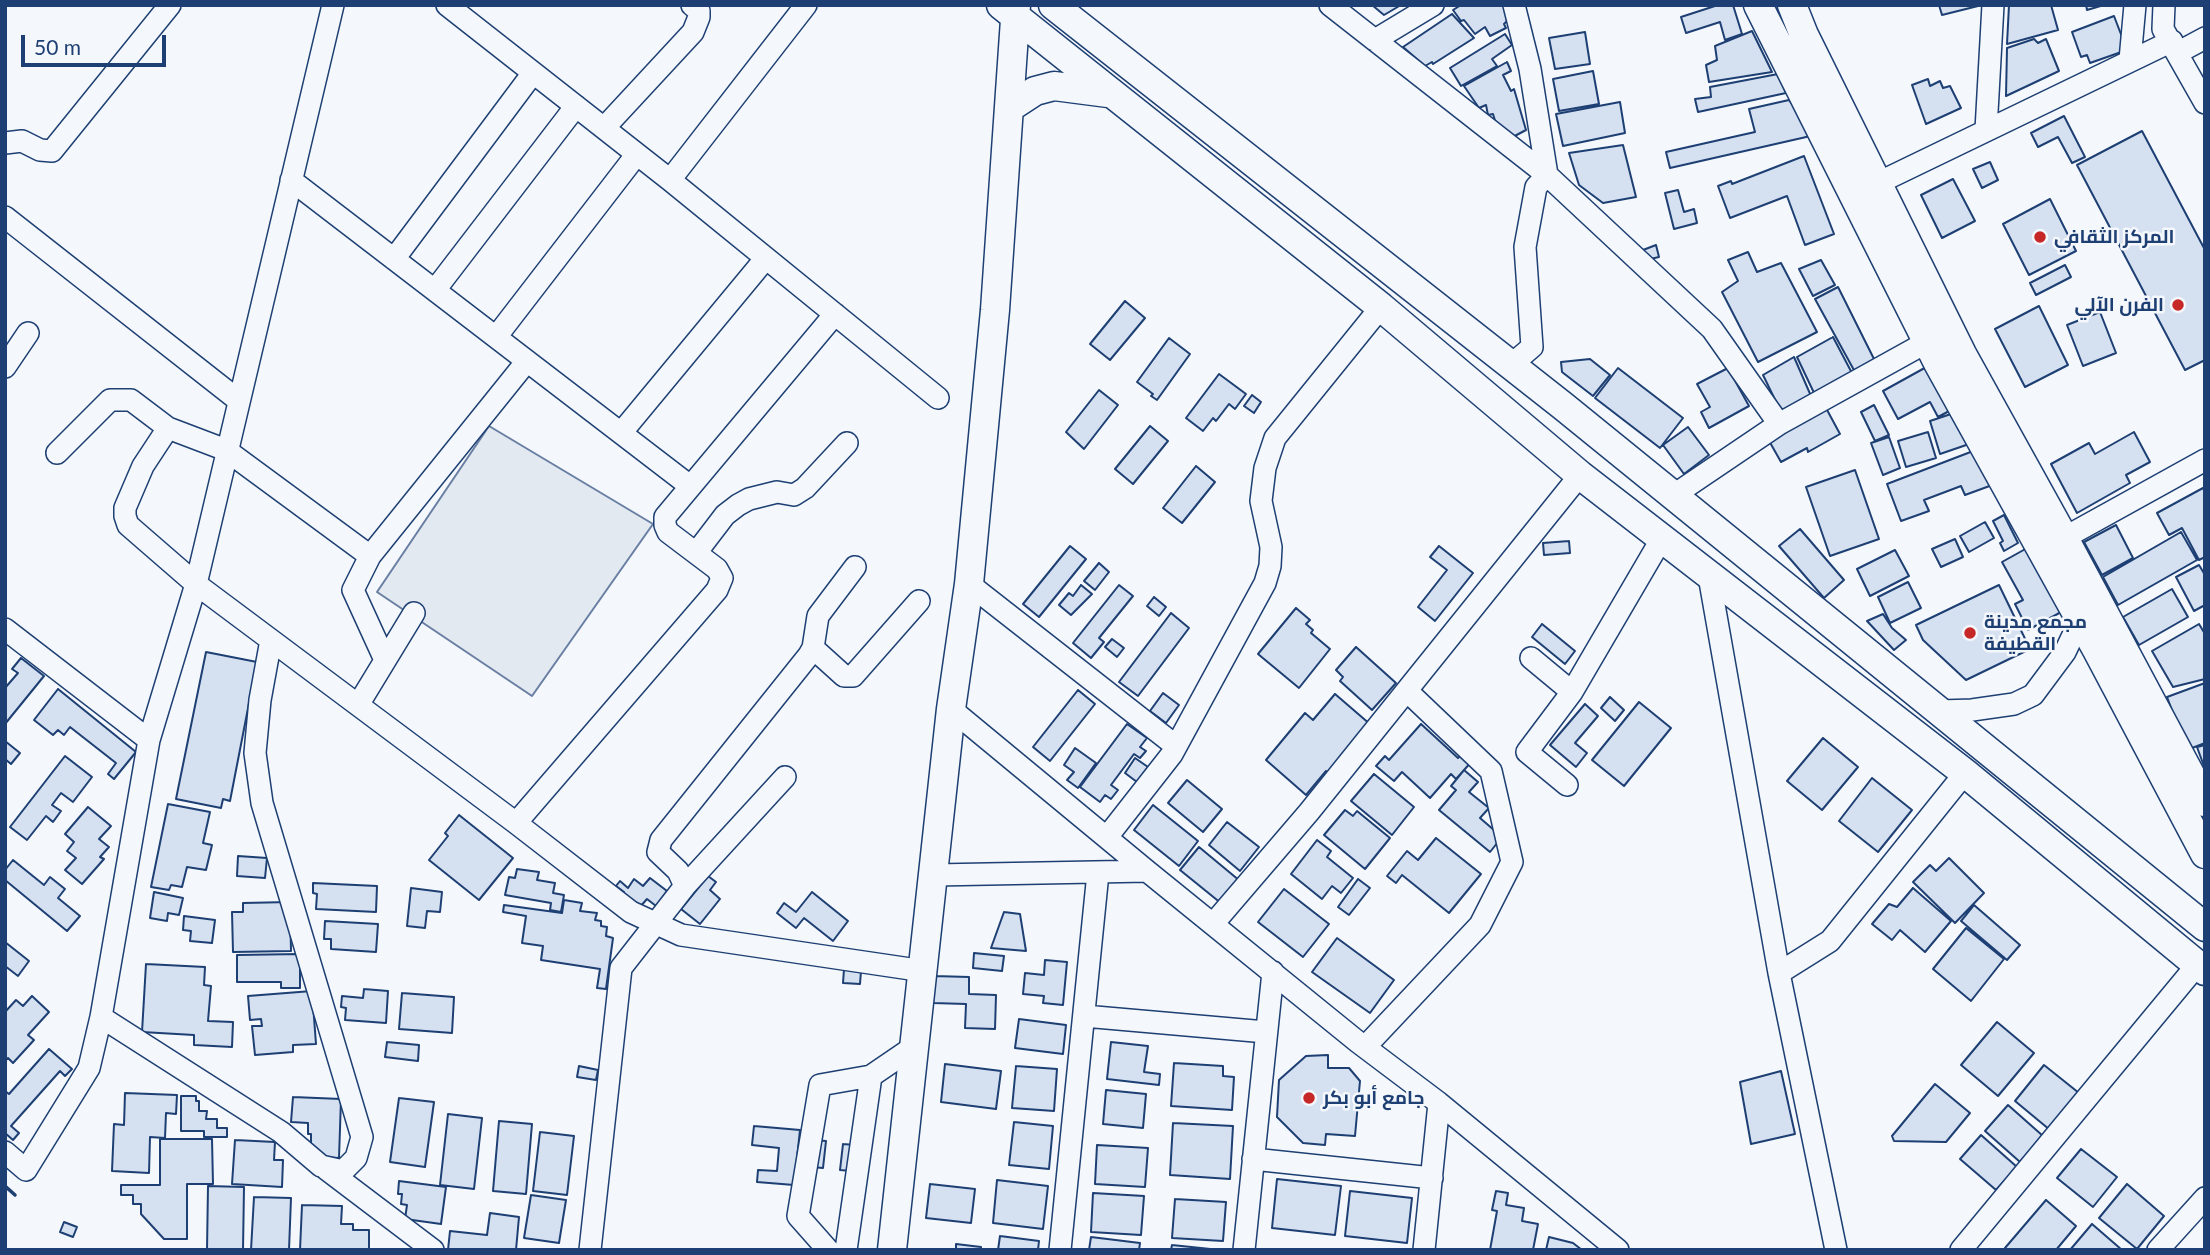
<!DOCTYPE html>
<meta charset="utf-8">
<style>
body{margin:0}
#map{position:relative;width:2210px;height:1255px;overflow:hidden;background:#f4f7fb;font-family:Lato,sans-serif}
canvas{display:block}
.frame{position:absolute;inset:0;border:7px solid #1d3f73;pointer-events:none}
.scale{position:absolute;left:21px;top:35px;width:145px;height:32px;box-sizing:border-box;border:4px solid #1d3f73;border-top:0;padding-left:9px;font-size:21px;line-height:24px;white-space:nowrap;color:#1d3f73;-webkit-text-stroke:5px #f4f7fb;paint-order:stroke}
</style>
<div id="map">
<canvas width="2210" height="1255"></canvas>
<div class="frame"></div>
<div class="scale">50 m</div>
</div>
<script>
const ctx = document.querySelector('canvas').getContext('2d');
ctx.lineJoin = 'round';
function paint(path, color) { ctx.fillStyle = color; ctx.fill(path, 'evenodd'); }
const shape = rows => new Path2D(rows.map(r => 'M' + r).join(''));
function trace(path, color, width, dash) { ctx.strokeStyle = color; ctx.lineWidth = width; ctx.lineCap = dash ? 'butt' : 'round'; ctx.setLineDash(dash || []); ctx.stroke(path); }
function drawText(font, color, halo, rows, align = 'center') {
  ctx.font = font + ' Lato,Cairo,sans-serif'; ctx.lineWidth = 5; ctx.setLineDash([]); ctx.textBaseline = 'middle'; ctx.strokeStyle = halo; ctx.fillStyle = color; for (const [text, x, y, turn = 0] of rows) {
    ctx.save(); ctx.translate(x, y); ctx.rotate((+turn || 0) * Math.PI / 180); ctx.textAlign = isNaN(turn) ? turn : align; if (halo) ctx.strokeText(text, 0, 0); ctx.fillText(text, 0, 0); ctx.restore();
  }
}
const green = shape([
 [489,426,653,524,532,696,377,592,489,426]
]);
paint(green, '#e3e9f0');
trace(green, '#687fa3', 2);
const building = shape([
 [1372,5,1401,5,1384,15,1372,5],
 [1461,5,1504,5,1507,21,1504,24,1506,28,1490,36,1485,27,1475,34,1464,20,1461,21,1453,10,1461,5],
 [1718,5,1733,5,1742,34,1725,40,1720,22,1686,33,1681,17,1718,5],
 [1939,5,1982,5,1942,15,1939,5],
 [2009,5,2051,5,2058,30,2007,44,2009,5],
 [2086,5,2104,5,2087,10,2086,5],
 [1452,14,1474,38,1433,64,1432,62,1425,66,1403,47,1452,14],
 [2114,16,2127,50,2090,63,2087,55,2081,57,2072,32,2114,16],
 [1752,31,1772,72,1709,82,1706,65,1717,60,1715,46,1752,31],
 [1585,32,1590,64,1555,69,1549,38,1585,32],
 [1505,34,1512,45,1492,59,1497,66,1461,86,1450,68,1505,34],
 [2034,39,2038,43,2046,39,2059,71,2006,96,2007,48,2034,39],
 [1507,62,1511,71,1503,75,1511,91,1514,89,1526,130,1511,138,1497,127,1493,114,1488,115,1486,105,1479,108,1464,86,1507,62],
 [1593,71,1599,104,1559,111,1553,79,1593,71],
 [1778,74,1786,93,1698,112,1695,99,1711,97,1710,87,1778,74],
 [1928,79,1930,86,1940,81,1943,88,1950,86,1961,108,1926,124,1912,85,1928,79],
 [1789,100,1815,135,1670,168,1666,152,1755,132,1749,109,1789,100],
 [1620,102,1625,133,1563,146,1556,114,1620,102],
 [2064,116,2085,157,2072,163,2058,137,2038,147,2031,133,2064,116],
 [2142,131,2205,250,2205,360,2185,370,2077,165,2142,131],
 [1623,145,1636,197,1603,203,1579,185,1569,153,1623,145],
 [1804,156,1834,234,1805,245,1787,196,1730,218,1718,186,1731,181,1732,184,1804,156],
 [1990,162,1998,180,1982,188,1973,169,1990,162],
 [1953,179,1975,221,1942,238,1921,195,1953,179],
 [1678,190,1684,212,1694,209,1697,223,1674,229,1665,193,1678,190],
 [2050,199,2076,251,2029,275,2003,224,2050,199],
 [1656,245,1659,257,1646,260,1643,250,1656,245],
 [1748,252,1757,272,1781,263,1817,332,1758,362,1722,292,1738,281,1728,260,1748,252],
 [1821,260,1835,285,1813,296,1799,269,1821,260],
 [2065,265,2071,277,2036,295,2030,283,2065,265],
 [1838,287,1874,359,1855,372,1815,299,1838,287],
 [1125,301,1145,318,1110,360,1090,344,1125,301],
 [2039,306,2068,365,2025,387,1995,329,2039,306],
 [2100,312,2116,353,2083,366,2067,325,2100,312],
 [1833,337,1853,375,1815,395,1797,357,1833,337],
 [1169,338,1190,354,1157,400,1151,396,1153,394,1137,382,1169,338],
 [1794,357,1811,396,1782,414,1763,375,1794,357],
 [1590,359,1610,375,1593,396,1562,372,1561,362,1590,359],
 [1930,365,1953,409,1938,417,1930,402,1898,419,1883,391,1930,365],
 [1618,368,1683,418,1660,448,1595,398,1618,368],
 [1728,368,1749,406,1709,428,1701,412,1710,407,1697,384,1728,368],
 [1219,374,1246,394,1235,409,1229,404,1216,421,1213,418,1203,431,1186,418,1219,374],
 [1099,390,1118,405,1084,449,1066,432,1099,390],
 [1252,395,1261,402,1254,413,1244,406,1252,395],
 [1874,405,1889,435,1875,441,1861,412,1874,405],
 [1826,408,1840,434,1808,452,1807,448,1781,462,1768,439,1826,408],
 [1957,412,1975,442,1940,454,1930,421,1957,412],
 [1150,426,1168,441,1133,484,1115,469,1150,426],
 [1688,427,1709,455,1684,474,1663,445,1688,427],
 [1928,432,1936,458,1906,467,1898,441,1928,432],
 [2134,432,2150,462,2126,475,2130,483,2077,513,2051,464,2089,443,2095,454,2134,432],
 [1889,437,1900,468,1883,475,1871,443,1889,437],
 [1981,448,1995,484,1965,495,1961,486,1924,500,1929,511,1901,521,1887,484,1981,448],
 [1196,466,1215,482,1182,523,1163,508,1196,466],
 [1855,470,1879,539,1830,556,1806,487,1855,470],
 [2203,488,2205,492,2205,557,2199,560,2182,528,2169,535,2157,513,2203,488],
 [2004,515,2018,543,2004,551,2000,543,2003,541,1993,521,2004,515],
 [1985,522,1994,538,1969,552,1960,536,1985,522],
 [2116,525,2133,558,2102,575,2084,542,2116,525],
 [1800,529,1844,580,1824,598,1779,546,1800,529],
 [2181,532,2197,560,2118,605,2103,577,2181,532],
 [1955,539,1963,557,1941,567,1932,549,1955,539],
 [1569,541,1570,553,1544,555,1543,543,1569,541],
 [1070,546,1086,559,1039,617,1023,604,1070,546],
 [1439,546,1473,573,1435,621,1418,607,1447,570,1430,557,1439,546],
 [2029,547,2063,611,2028,630,2015,604,2023,600,2002,562,2029,547],
 [1895,550,1909,576,1870,596,1857,569,1895,550],
 [1099,563,1109,572,1095,590,1084,581,1099,563],
 [2199,565,2205,575,2205,605,2194,611,2176,577,2199,565],
 [1908,582,1921,608,1890,623,1878,597,1908,582],
 [1081,585,1092,594,1071,615,1059,605,1069,593,1073,596,1081,585],
 [1119,585,1133,596,1099,638,1104,642,1091,658,1073,643,1119,585],
 [1999,585,2030,649,1966,680,1923,640,1916,625,1999,585],
 [2172,589,2188,617,2139,645,2123,617,2172,589],
 [1154,597,1166,607,1159,616,1147,606,1154,597],
 [1296,608,1310,620,1306,624,1313,630,1311,633,1330,649,1299,688,1258,654,1296,608],
 [1171,613,1189,628,1138,696,1119,682,1171,613],
 [1883,614,1892,628,1906,640,1894,650,1867,621,1883,614],
 [1542,624,1575,651,1565,664,1532,637,1542,624],
 [2199,624,2205,634,2205,679,2173,687,2152,651,2199,624],
 [1112,639,1124,648,1117,657,1105,647,1112,639],
 [1356,647,1396,683,1372,710,1340,681,1343,677,1336,670,1356,647],
 [206,652,257,662,230,801,223,799,221,808,176,799,206,652],
 [21,658,44,676,5,724,5,688,18,673,12,669,21,658],
 [2205,683,2205,743,2187,750,2167,697,2205,683],
 [58,689,136,752,114,779,108,774,116,763,70,727,64,735,58,730,53,735,34,720,58,689],
 [1078,690,1095,704,1050,761,1033,747,1078,690],
 [1163,693,1179,705,1166,723,1150,711,1163,693],
 [1335,694,1371,725,1330,774,1326,771,1306,795,1266,760,1305,713,1313,720,1335,694],
 [1610,697,1624,710,1615,721,1601,708,1610,697],
 [1639,702,1671,728,1624,786,1592,760,1639,702],
 [1585,704,1598,716,1575,743,1587,753,1576,767,1550,745,1585,704],
 [1127,724,1147,738,1140,747,1146,751,1140,758,1134,754,1111,785,1118,790,1111,799,1105,795,1100,802,1080,787,1127,724],
 [1421,724,1458,758,1464,752,1473,760,1456,779,1451,774,1430,798,1402,772,1394,781,1376,766,1385,756,1389,760,1421,724],
 [1823,738,1858,767,1822,810,1787,781,1823,738],
 [5,741,20,753,11,764,5,759,5,741],
 [2205,745,2205,769,2197,747,2205,745],
 [1075,748,1096,763,1078,788,1067,780,1074,772,1064,765,1075,748],
 [65,756,92,777,73,802,61,793,52,805,61,811,53,822,46,816,27,840,10,827,65,756],
 [1135,758,1148,767,1137,782,1125,773,1135,758],
 [1464,770,1478,782,1469,792,1489,808,1480,818,1502,837,1490,852,1439,810,1456,790,1451,786,1464,770],
 [1374,774,1414,807,1392,835,1351,801,1374,774],
 [1872,778,1912,810,1878,852,1839,821,1872,778],
 [1187,780,1222,809,1203,832,1168,803,1187,780],
 [168,804,210,812,203,843,212,845,206,870,187,867,182,887,171,885,169,890,151,887,168,804],
 [1153,805,1198,841,1179,866,1134,830,1153,805],
 [88,807,111,826,99,839,109,847,100,857,104,859,82,884,65,870,76,858,67,851,74,842,65,834,88,807],
 [1345,810,1353,816,1357,811,1390,838,1365,869,1324,835,1345,810],
 [459,815,513,858,479,900,429,860,448,836,445,833,459,815],
 [1227,822,1259,847,1240,871,1209,845,1227,822],
 [1436,838,1481,874,1449,913,1402,875,1396,883,1387,876,1407,851,1418,860,1436,838],
 [1317,840,1331,851,1327,857,1353,878,1341,893,1332,886,1322,899,1291,874,1317,840],
 [1199,847,1240,881,1222,904,1180,870,1199,847],
 [238,856,267,858,265,878,237,876,238,856],
 [1949,858,1984,893,1955,923,1913,882,1930,865,1936,871,1949,858],
 [13,860,44,885,50,877,65,889,58,898,80,916,67,931,5,880,5,870,13,860],
 [517,869,539,872,537,880,555,883,553,893,564,895,561,912,550,910,551,903,505,895,509,877,515,878,517,869],
 [708,876,716,882,710,890,720,899,700,924,681,909,708,876],
 [650,878,667,891,656,906,647,899,639,908,622,895,624,892,616,886,620,881,628,888,634,879,643,886,650,878],
 [1358,879,1370,888,1349,915,1338,907,1358,879],
 [313,883,377,886,376,912,316,909,317,894,313,893,313,883],
 [411,888,442,892,440,912,427,911,425,928,407,926,411,888],
 [1913,888,1951,921,1925,952,1900,930,1892,940,1872,924,1889,904,1897,907,1913,888],
 [1284,889,1329,924,1303,957,1258,922,1284,889],
 [154,892,183,898,179,915,168,913,167,921,150,918,154,892],
 [812,892,848,921,833,941,804,918,796,928,777,913,784,903,796,912,812,892],
 [564,900,582,903,580,911,597,913,595,920,601,921,601,926,607,927,606,936,613,938,606,989,597,988,600,969,541,960,543,946,522,943,526,916,503,912,504,905,562,913,564,900],
 [290,902,291,951,233,952,232,912,243,912,243,903,290,902],
 [1974,905,2020,945,2007,960,1961,921,1974,905],
 [1004,912,1020,914,1026,951,991,948,1004,912],
 [184,916,215,920,212,943,190,941,191,931,183,930,184,916],
 [325,921,378,924,376,952,331,949,331,939,324,939,325,921],
 [1966,928,2004,959,1971,1001,1933,969,1966,928],
 [1337,938,1394,980,1370,1013,1312,972,1337,938],
 [5,942,29,961,18,976,5,966,5,942],
 [974,953,1004,956,1002,971,973,968,974,953],
 [300,954,300,988,281,988,281,982,237,982,237,955,300,954],
 [1045,960,1067,962,1063,1005,1043,1003,1044,996,1023,994,1025,973,1044,975,1045,960],
 [146,964,205,967,204,985,211,986,208,1021,233,1022,232,1047,194,1045,194,1035,142,1032,146,964],
 [844,969,861,971,860,984,843,983,844,969],
 [934,976,969,977,969,994,996,995,995,1029,965,1028,966,1004,933,1003,934,976],
 [364,989,388,991,386,1023,345,1020,346,1008,341,1007,342,996,363,998,364,989],
 [312,991,316,1044,293,1045,293,1052,255,1055,252,1026,262,1026,261,1019,250,1020,248,996,312,991],
 [402,993,454,997,452,1033,399,1029,402,993],
 [32,996,49,1012,28,1035,34,1040,13,1063,8,1058,5,1061,5,1012,16,1000,23,1006,32,996],
 [1019,1019,1066,1025,1063,1054,1015,1048,1019,1019],
 [1997,1022,2034,1053,1998,1096,1961,1065,1997,1022],
 [387,1042,419,1045,418,1061,385,1057,387,1042],
 [1111,1042,1148,1046,1144,1072,1160,1074,1159,1085,1107,1079,1111,1042],
 [49,1049,72,1069,65,1076,60,1071,11,1126,19,1133,13,1140,5,1133,5,1091,9,1094,49,1049],
 [1328,1055,1328,1068,1349,1068,1360,1081,1355,1136,1326,1134,1325,1145,1303,1143,1277,1117,1279,1080,1306,1056,1328,1055],
 [1174,1063,1223,1066,1223,1076,1234,1077,1232,1110,1171,1106,1174,1063],
 [945,1064,1001,1071,996,1109,941,1102,945,1064],
 [2044,1065,2079,1093,2050,1130,2015,1101,2044,1065],
 [579,1066,598,1070,596,1080,577,1077,579,1066],
 [1016,1066,1057,1069,1054,1111,1012,1108,1016,1066],
 [1781,1071,1795,1134,1751,1144,1740,1082,1781,1071],
 [1935,1084,1970,1113,1946,1142,1894,1141,1892,1136,1935,1084],
 [1106,1090,1146,1094,1143,1128,1103,1124,1106,1090],
 [125,1093,177,1095,176,1114,166,1113,165,1138,150,1137,149,1173,112,1171,114,1124,124,1125,125,1093],
 [181,1096,196,1096,196,1101,199,1101,199,1111,207,1111,206,1119,217,1119,217,1128,227,1128,227,1137,204,1137,204,1131,181,1131,181,1096],
 [293,1097,341,1099,339,1158,320,1157,311,1152,311,1134,308,1134,308,1123,291,1122,293,1097],
 [399,1098,434,1102,425,1167,390,1162,399,1098],
 [2008,1105,2043,1136,2020,1162,1985,1131,2008,1105],
 [448,1114,482,1118,474,1189,440,1185,448,1114],
 [499,1121,532,1124,526,1194,493,1191,499,1121],
 [1014,1122,1053,1126,1049,1169,1009,1165,1014,1122],
 [1173,1123,1233,1126,1230,1179,1170,1175,1173,1123],
 [754,1126,800,1130,794,1185,757,1182,758,1170,777,1171,779,1148,752,1145,754,1126],
 [540,1132,574,1136,567,1195,533,1191,540,1132],
 [1981,1135,2017,1167,1996,1190,1960,1159,1981,1135],
 [160,1139,212,1139,213,1184,187,1184,187,1239,164,1239,141,1214,141,1204,133,1204,133,1195,121,1195,121,1185,160,1185,160,1139],
 [235,1140,275,1142,274,1160,283,1160,282,1187,232,1184,235,1140],
 [814,1140,826,1141,823,1168,811,1167,814,1140],
 [843,1144,855,1145,851,1171,840,1170,843,1144],
 [1097,1145,1148,1148,1145,1187,1095,1184,1097,1145],
 [2081,1149,2117,1177,2093,1207,2057,1178,2081,1149],
 [1277,1179,1341,1186,1335,1235,1272,1228,1277,1179],
 [997,1180,1048,1186,1043,1229,993,1223,997,1180],
 [399,1181,446,1187,441,1224,405,1219,407,1205,401,1204,402,1194,398,1194,399,1181],
 [930,1184,975,1189,971,1223,926,1218,930,1184],
 [2127,1184,2164,1216,2137,1249,2099,1218,2127,1184],
 [208,1186,244,1187,243,1250,207,1250,208,1186],
 [1350,1191,1412,1198,1407,1243,1345,1236,1350,1191],
 [1496,1191,1508,1193,1506,1205,1524,1208,1522,1221,1538,1224,1533,1250,1490,1250,1497,1211,1492,1210,1496,1191],
 [1093,1193,1144,1196,1141,1235,1091,1232,1093,1193],
 [531,1195,566,1200,559,1243,524,1238,531,1195],
 [254,1197,291,1198,289,1250,251,1250,254,1197],
 [1175,1199,1226,1202,1223,1241,1172,1238,1175,1199],
 [2046,1200,2076,1226,2056,1250,2007,1250,2005,1248,2046,1200],
 [302,1205,342,1206,341,1224,353,1224,353,1230,369,1230,369,1250,300,1250,302,1205],
 [490,1213,519,1217,516,1250,448,1250,450,1231,487,1235,490,1213],
 [64,1222,77,1227,73,1237,60,1232,64,1222],
 [2092,1224,2122,1250,2070,1250,2092,1224],
 [1000,1236,1039,1241,1038,1250,998,1250,1000,1236],
 [1091,1237,1140,1243,1139,1250,1089,1250,1091,1237],
 [1549,1237,1573,1243,1582,1250,1546,1250,1549,1237],
 [956,1244,981,1247,981,1250,956,1250,956,1244],
 [1172,1245,1220,1250,1171,1250,1172,1245]
]);
paint(building, '#d5e0f0');
trace(building, '#1d3f73', 2);
const minor = shape([
 [447,5,670,180,938,398],
 [1330,5,1547,175,1712,329,1779,424],
 [1514,5,1530,69,1547,175],
 [2164,5,2163,29,2205,103],
 [1375,40,1433,5],
 [2177,53,2205,38],
 [2130,60,2135,5],
 [604,128,693,32,699,17,699,11,692,5],
 [1986,130,1993,5],
 [5,143,22,141,40,150,52,151,170,5],
 [291,180,690,486],
 [670,180,806,5],
 [1878,183,2172,41],
 [5,217,238,400],
 [394,259,533,73],
 [435,290,576,106],
 [496,337,637,154],
 [1511,365,1532,347,1525,247,1536,187,1547,175],
 [5,367,28,333],
 [168,428,143,466,125,508,125,516,128,525,196,584,516,823,631,912,681,935,924,971],
 [621,433,766,258],
 [57,453,110,400,131,400,168,428,226,450,370,556,527,361],
 [1674,495,1779,424,1927,342],
 [2064,538,2205,460],
 [696,553,725,515,738,505,749,499,777,492,794,495,805,488,847,443],
 [370,556,353,590,385,660],
 [1709,576,1779,973,1836,1250],
 [969,584,1176,746],
 [5,629,149,740],
 [813,648,844,676,853,676,919,601],
 [1531,658,1572,692,1662,538],
 [358,705,414,613],
 [951,709,1147,871,1358,1042,1439,1103,1618,1250],
 [1941,711,1972,710,2014,704,2033,695,2065,652,2075,631,2077,614],
 [1567,785,1527,752,1572,692],
 [516,823,717,590,722,578,717,569,668,532,665,525,665,517,835,314],
 [1107,837,1172,754,1265,583,1270,566,1271,547,1261,501,1265,468,1275,438,1381,307],
 [935,875,1147,871],
 [685,886,678,871,658,852,661,840,809,655,813,648,818,616,855,567],
 [1213,924,1309,812,1580,475],
 [1779,973,1830,941,1965,773],
 [1084,1016,1266,1032],
 [101,1017,281,1132,321,1166,343,1171,356,1158,362,1137,262,803,255,753,260,700,271,640],
 [1365,1047,1480,925,1512,862,1491,771,1407,691],
 [5,1152,26,1170,89,1068,101,1017,149,740,196,584,333,5],
 [1253,1159,1432,1178],
 [326,1169,433,1250],
 [590,1250,621,968,685,886,785,777],
 [828,1250,798,1216,820,1085,871,1076],
 [846,1250,871,1076,915,1046],
 [1060,1250,1098,873],
 [1244,1250,1273,972],
 [1424,1250,1439,1103],
 [1961,1250,2197,965],
 [2158,1250,2205,1198]
]);
const major = shape([
 [1001,5,1381,307,1580,475,1965,773,2205,971],
 [1053,5,1563,406,2205,927],
 [1758,5,1938,363,2097,650,2205,854],
 [1792,5,1804,35,1962,354,2064,538,2205,802],
 [1009,108,1035,91,1054,86,1108,93],
 [892,1250,951,709,969,584,995,310,1016,5]
]);
trace(minor, '#1d3f73', 24);
trace(major, '#1d3f73', 31);
trace(minor, '#f4f7fb', 21);
trace(major, '#f4f7fb', 28);
trace(shape([
 [5,1186,15,1195]
]), '#1d3f73', 3.5);
for (const [x, y, r, color] of [
 [2040,237,7,"#c62828"],
 [2178,305,7,"#c62828"],
 [1970,633,7,"#c62828"],
 [1309,1098,7,"#c62828"]
]) { const dot = new Path2D(); dot.arc(x, y, r, 0, 2 * Math.PI); ctx.fillStyle = color; ctx.fill(dot); trace(dot, '#f4f7fb', 2.5); }
drawText('bold 19px', '#1d3f73', '#f4f7fb', [
 ["المركز الثقافي",2054,237],
 ["الفرن اﻵلي",2164,305,"right"],
 ["مجمع مدينة",1984,622],
 ["القطيفة",1984,644],
 ["جامع أبو بكر",1323,1098]
], 'left');
</script>
